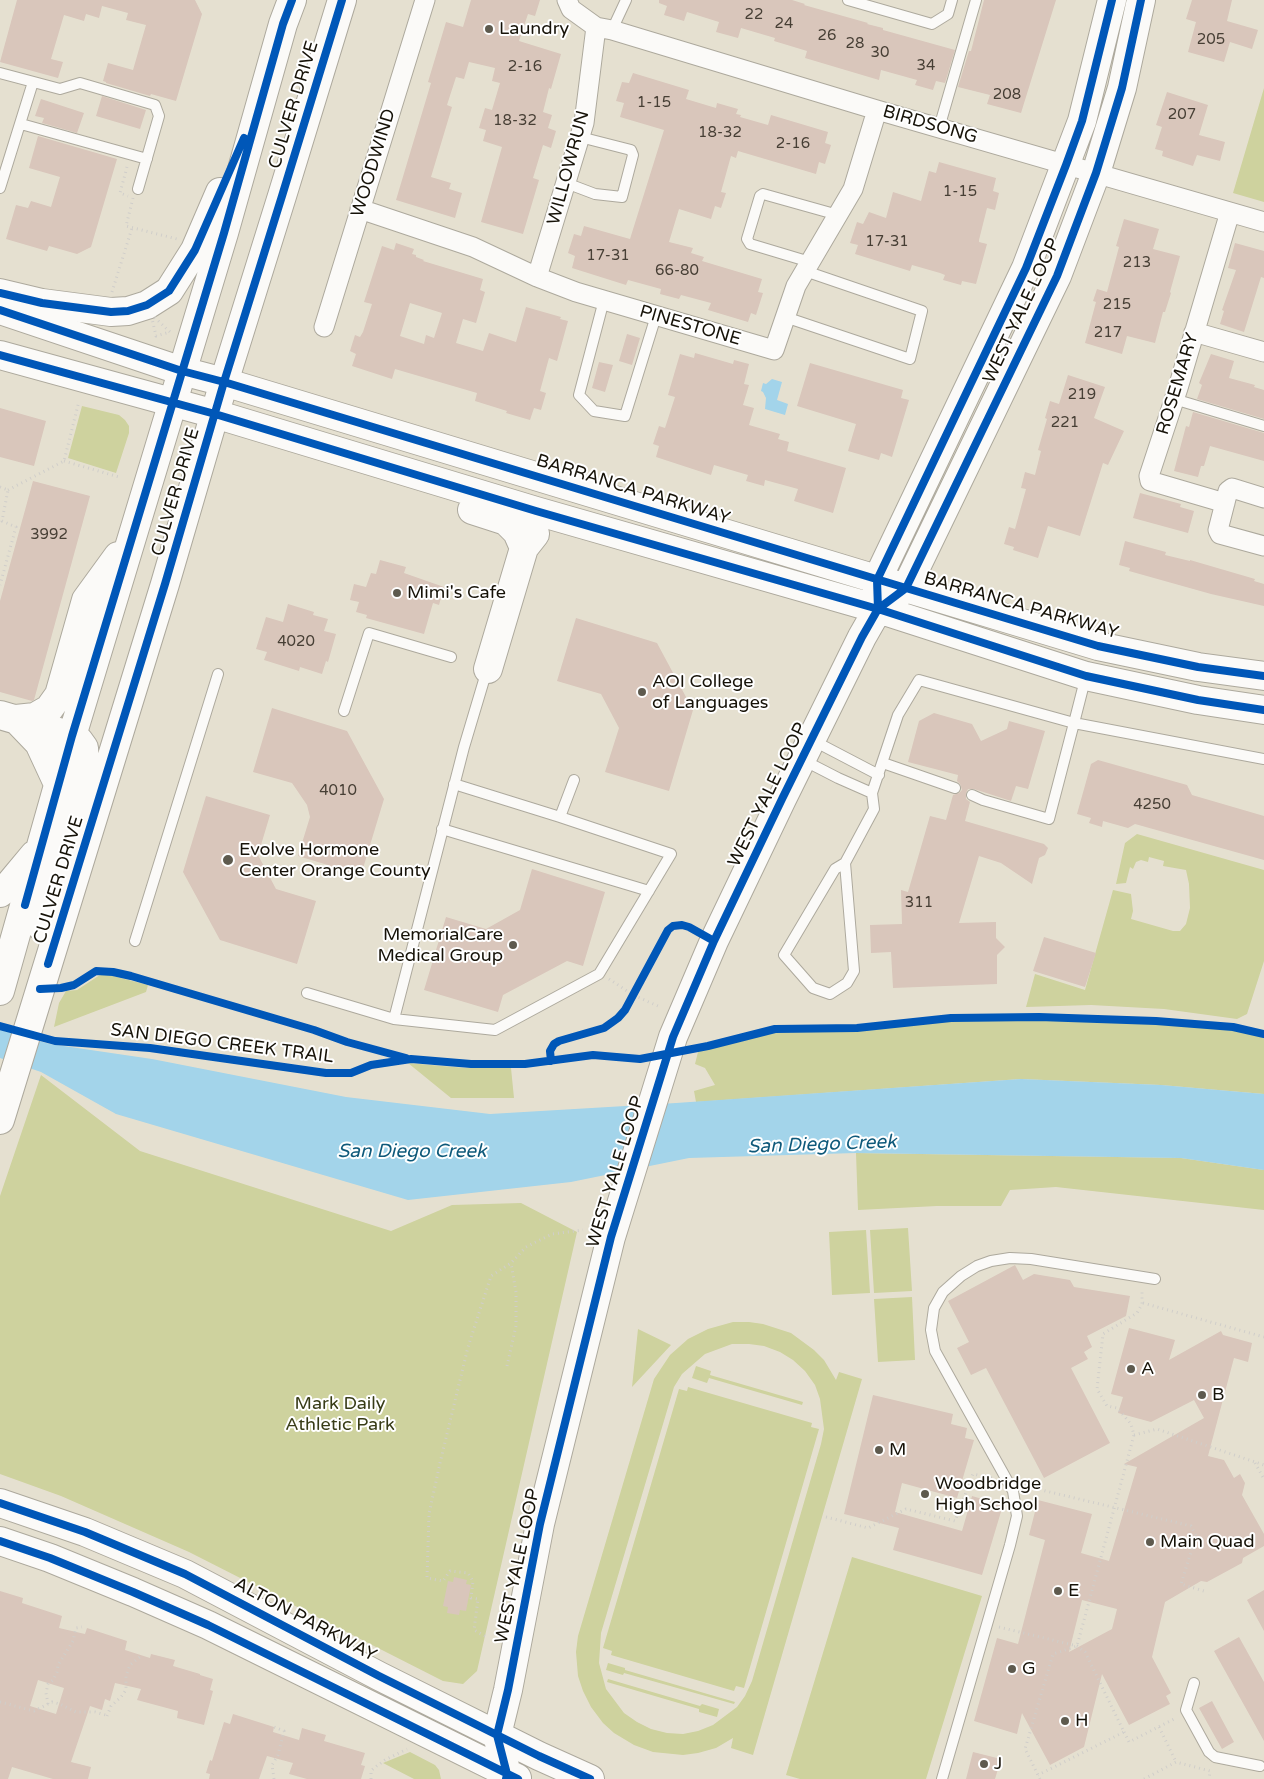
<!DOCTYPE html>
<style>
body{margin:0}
canvas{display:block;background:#e5e0d0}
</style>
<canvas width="1264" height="1779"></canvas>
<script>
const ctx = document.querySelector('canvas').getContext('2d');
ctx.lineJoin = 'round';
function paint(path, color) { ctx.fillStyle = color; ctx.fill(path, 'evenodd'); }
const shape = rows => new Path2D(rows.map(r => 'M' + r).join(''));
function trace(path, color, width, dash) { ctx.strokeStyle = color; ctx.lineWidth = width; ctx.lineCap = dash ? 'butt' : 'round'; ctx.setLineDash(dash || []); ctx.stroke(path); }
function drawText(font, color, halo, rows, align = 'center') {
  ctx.font = font + ' "Varela Round",sans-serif'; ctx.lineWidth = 4; ctx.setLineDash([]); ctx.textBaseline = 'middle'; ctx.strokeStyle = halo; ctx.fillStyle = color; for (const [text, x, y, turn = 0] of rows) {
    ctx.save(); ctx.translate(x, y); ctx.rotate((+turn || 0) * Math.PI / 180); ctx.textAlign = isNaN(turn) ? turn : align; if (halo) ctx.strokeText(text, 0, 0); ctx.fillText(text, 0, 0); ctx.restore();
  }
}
paint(shape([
 [1264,88,1264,202,1233,193],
 [82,406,119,415,125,420,129,426,129,433,116,473,68,458],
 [1137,834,1264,870,1264,961,1247,1014,1237,1019,1164,1009,1091,1005,1026,1007,1035,974,1085,990,1113,890,1131,894,1133,911,1131,919,1173,931,1180,931,1186,924,1190,908,1189,884,1186,870,1163,866,1164,861,1149,857,1148,862,1141,860,1136,862,1133,869,1130,867,1126,883,1116,884,1125,843],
 [100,975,109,975,148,985,146,992,54,1027,59,1003,66,991,77,990],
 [951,1018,1156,1021,1233,1027,1264,1034,1264,1094,1161,1085,1021,1079,696,1102,694,1091,715,1085,705,1068,695,1064,699,1048,775,1029,857,1028],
 [408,1063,465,1068,511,1068,514,1098,451,1098],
 [41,1075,140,1151,391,1231,452,1205,521,1203,577,1232,477,1671,463,1684,443,1681,189,1552,61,1496,0,1474,0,1196],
 [856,1153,1181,1158,1264,1170,1264,1210,1056,1187,1010,1190,1001,1206,937,1206,858,1210],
 [908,1228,912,1291,874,1293,870,1230],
 [866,1230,870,1293,832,1295,829,1232],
 [912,1297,915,1360,878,1362,874,1299],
 [733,1322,749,1322,763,1324,791,1333,814,1350,824,1360,836,1380,839,1372,862,1379,753,1755,731,1748,733,1738,716,1748,698,1753,683,1755,653,1752,634,1745,614,1733,603,1723,591,1707,583,1691,578,1676,576,1652,578,1636,654,1379,670,1355,688,1339,708,1329],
 [732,1344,749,1344,764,1346,780,1352,793,1360,805,1371,815,1385,820,1399,824,1429,821,1444,752,1681,745,1696,737,1707,713,1725,698,1731,683,1734,667,1733,651,1729,637,1722,624,1713,606,1689,599,1663,601,1633,674,1387,682,1374,705,1354],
 [638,1329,671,1345,632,1387],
 [696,1366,711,1371,710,1375,803,1402,802,1405,709,1378,707,1383,692,1378],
 [688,1387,812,1423,811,1427,819,1429,744,1688,736,1686,734,1691,611,1655,612,1651,603,1648,679,1389,687,1391],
 [852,1557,982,1596,926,1779,800,1779,786,1775],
 [608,1663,625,1668,625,1670,735,1702,734,1704,624,1673,623,1675,606,1670],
 [608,1679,700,1706,702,1704,719,1709,717,1717,699,1712,699,1709,607,1682],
 [410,1752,435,1765,439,1770,441,1779,414,1779,383,1763]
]), '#ced29e');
paint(shape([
 [772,379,782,382,777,400,788,404,785,415,765,409,766,398,763,392,761,391,763,383,766,384],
 [0,1030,50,1044,152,1059,346,1097,490,1114,676,1103,1021,1079,1161,1085,1264,1094,1264,1170,1181,1158,856,1153,689,1158,571,1182,408,1200,116,1114,41,1072,0,1058]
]), '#a3d4ea');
paint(shape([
 [17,0,195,0,202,14,176,101,151,94,150,96,106,83,106,82,103,81,108,63,133,70,146,25,126,20,128,13,102,6,99,18,86,14,84,21,64,15,51,59,63,62,58,78,0,62],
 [471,0,540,0,535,16,528,14,519,41,561,54,551,89,549,88,543,112,552,115,548,128,556,131,551,148,543,145,533,178,539,180,523,234,481,222,502,147,483,141,486,130,479,128,485,108,492,110,500,83,492,81,495,68,469,62,464,79,456,77,447,105,452,107,431,177,451,183,449,189,462,193,455,218,396,200,431,83,428,82,446,22,463,27],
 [659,0,792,0,805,4,804,5,868,23,867,24,883,28,883,30,955,50,945,83,936,81,933,90,915,85,917,80,881,70,879,80,805,58,807,51,774,41,775,38,741,28,738,38,716,32,719,22,687,12,684,21,664,15,667,6,659,3],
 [984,0,1056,0,1021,113,987,104,990,95,958,87,968,54,969,51,971,51],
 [1192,0,1232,0,1227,21,1258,30,1252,49,1230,42,1224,62,1188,52,1196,22,1186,19],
 [633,73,689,90,686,99,716,108,717,103,738,109,736,114,741,115,740,117,768,125,771,115,828,132,825,143,831,145,825,164,819,162,816,174,738,151,736,158,731,156,721,192,726,193,721,208,715,206,711,219,679,209,669,242,693,248,691,253,704,257,702,261,762,279,758,292,763,293,756,315,751,313,748,322,708,310,711,303,681,295,679,299,660,294,661,289,628,280,626,285,572,268,575,256,568,253,574,234,581,236,584,226,630,239,664,130,620,117,624,103,616,101,622,82,629,83],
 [1167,92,1208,105,1199,135,1225,142,1220,161,1197,155,1193,166,1162,156,1163,151,1155,149,1162,127,1156,125],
 [102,96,146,110,140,129,96,116],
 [41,99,84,113,77,133,42,123,44,118,35,116],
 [38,136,117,159,91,247,77,254,49,246,47,251,6,239,16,205,28,208,31,201,51,207,60,177,29,168],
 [939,162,996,178,993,191,999,193,995,210,987,208,979,240,979,242,987,244,976,284,962,281,961,285,943,280,945,275,940,273,912,265,910,271,855,254,858,245,850,243,857,222,863,224,869,212,886,218,893,192,921,201,929,171,936,173],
 [1124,219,1159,229,1153,249,1180,256,1170,292,1171,293,1165,312,1163,312,1155,343,1127,336,1122,354,1085,343,1096,302,1093,301,1097,289,1107,292,1119,247,1116,246],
 [396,243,414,249,412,254,416,255,416,257,424,260,423,261,483,279,480,290,485,292,476,323,463,319,456,343,483,351,489,333,516,342,526,307,561,317,560,319,568,321,557,361,549,358,540,391,546,393,541,410,534,408,530,420,506,413,507,411,475,401,477,393,395,369,392,379,352,366,356,354,350,351,355,335,360,337,363,332,372,304,364,302,382,246,394,250],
 [410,303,442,313,434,338,426,335,424,344,400,336],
 [1235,243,1264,251,1264,278,1261,277,1244,332,1220,324,1224,311,1222,310,1236,270,1228,268],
 [627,334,640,338,632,365,619,361],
 [695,353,733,364,734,360,749,364,744,384,749,385,743,405,754,408,749,425,780,434,778,439,789,442,787,451,846,468,833,513,794,501,798,489,765,480,764,486,746,481,748,475,714,465,711,475,656,457,659,446,653,444,659,426,665,428,675,397,668,395,680,354,694,358],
 [1211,354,1234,361,1229,378,1255,385,1254,387,1264,390,1264,419,1197,399,1202,385,1199,383],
 [599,362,613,365,605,392,592,388],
 [810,363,903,390,901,398,909,400,892,457,881,453,879,460,848,451,856,424,797,406],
 [1068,375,1105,387,1094,418,1124,431,1108,465,1103,463,1080,536,1048,526,1038,558,1013,550,1014,547,1004,544,1009,527,1015,529,1026,489,1021,488,1025,472,1035,475,1041,451,1038,450,1047,419,1045,418,1050,401,1059,404],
 [0,408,46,421,34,466,0,457],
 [1193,412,1264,433,1264,461,1210,446,1204,466,1201,466,1198,477,1174,471,1186,426,1189,427],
 [33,481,90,496,34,700,32,701,0,692,0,601],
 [1140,493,1181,504,1180,507,1194,511,1188,533,1133,518],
 [1125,541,1166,552,1165,555,1190,561,1190,560,1255,579,1254,581,1264,584,1264,606,1211,594,1129,571,1130,568,1119,565],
 [380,560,406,567,404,573,444,587,439,605,433,603,424,634,366,618,367,615,356,612,359,602,350,600,354,584,366,587,371,573,376,574],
 [288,604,314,612,313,615,328,619,324,631,336,634,328,662,326,661,322,674,300,667,299,671,264,660,267,652,256,649,266,617,283,622],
 [576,618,657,643,693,710,669,791,605,772,619,728,601,694,557,681],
 [272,708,347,731,384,799,361,875,298,856,310,817,307,805,292,783,253,772],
 [934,713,972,724,981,741,1007,729,1009,721,1045,731,1028,789,1016,786,1011,801,974,789,968,789,966,793,966,799,970,802,965,821,1044,844,1048,848,1045,855,1039,858,1032,884,1001,863,979,856,959,923,996,922,996,938,1005,947,997,955,997,984,893,988,891,952,871,953,870,925,902,924,901,890,908,892,930,816,946,820,953,795,959,793,962,790,960,784,957,781,958,775,908,762,919,721],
 [1098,760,1187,785,1192,795,1264,816,1264,860,1135,824,1128,828,1103,821,1102,827,1089,823,1091,818,1077,814,1091,764],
 [206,796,270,815,258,855,276,889,316,901,297,964,220,940,183,872],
 [532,869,605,892,583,966,567,961,503,995,498,1012,424,990,446,917,486,929,520,910],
 [1044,937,1096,953,1085,987,1033,971],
 [1015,1265,1023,1280,1034,1274,1070,1280,1074,1287,1130,1296,1126,1316,1087,1336,1092,1347,1084,1352,1088,1359,1071,1368,1110,1443,1044,1478,986,1368,971,1375,957,1348,969,1342,948,1301],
 [1129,1328,1175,1340,1169,1360,1221,1331,1223,1335,1252,1343,1248,1362,1234,1358,1208,1456,1224,1460,1234,1478,1240,1474,1245,1483,1242,1495,1264,1534,1264,1546,1243,1558,1242,1563,1207,1582,1201,1581,1165,1602,1152,1657,1171,1693,1166,1696,1170,1704,1129,1725,1102,1674,1084,1747,1050,1765,1022,1713,1017,1734,974,1721,997,1638,1018,1644,1045,1540,1029,1535,1038,1500,1092,1514,1081,1553,1109,1561,1137,1467,1124,1464,1204,1418,1194,1400,1151,1422,1118,1413,1123,1397,1111,1394],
 [1082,1600,1117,1609,1112,1629,1069,1652],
 [873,1395,953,1414,951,1424,967,1428,965,1438,974,1440,957,1498,902,1483,895,1512,962,1531,972,1496,1003,1505,982,1575,893,1550,899,1528,844,1514],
 [454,1577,467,1580,466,1584,471,1585,466,1611,460,1610,459,1615,447,1613,448,1607,443,1606,448,1581,453,1582],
 [1264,1590,1264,1631,1247,1600],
 [0,1591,23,1598,22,1603,62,1616,59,1628,85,1634,87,1628,127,1641,125,1650,150,1658,151,1654,175,1660,173,1666,200,1674,200,1675,213,1679,210,1690,213,1691,204,1725,177,1718,178,1711,137,1700,141,1689,115,1683,110,1701,105,1699,102,1710,90,1706,71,1762,91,1767,88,1779,53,1779,12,1767,8,1779,0,1779],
 [38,1680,64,1688,56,1714,30,1706],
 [1239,1637,1264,1682,1264,1741,1214,1651],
 [1212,1701,1234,1742,1222,1749,1199,1708],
 [233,1714,274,1727,273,1732,299,1740,302,1728,326,1735,324,1741,365,1753,361,1765,365,1766,361,1779,307,1779,289,1774,293,1763,267,1756,259,1779,209,1779,210,1774,206,1773,210,1760,212,1761,224,1722,230,1724],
 [973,1752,1001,1759,995,1779,966,1779]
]), '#d9c6bb');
const lane = shape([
 [848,0,932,24,948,14,952,0],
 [612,30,626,0],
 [0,73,60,89,80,83,155,105,159,116,138,189],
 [21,124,147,159],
 [939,128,976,0],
 [566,183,595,194,622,197,633,155,631,150,580,137],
 [0,188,33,82],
 [810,262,750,244,747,239,760,196,763,194,838,215],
 [604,300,579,395,594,411,625,416,656,316],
 [785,317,910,359,922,311,805,271],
 [1174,399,1264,426],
 [1086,676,1074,723,1264,759],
 [344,711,369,633,451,657],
 [812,740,879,775],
 [803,760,838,778,872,793],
 [883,763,955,788],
 [454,784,560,817],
 [442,829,649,891],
 [845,863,835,869,784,955,813,988,830,994,847,983,854,971,845,863,874,809,872,793,898,715,919,680,1074,723,1049,819,983,800,972,795],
 [135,941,218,674],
 [307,993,394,1019,495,1030,599,974,671,854,560,817,574,780],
 [394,1019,464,747,487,670],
 [1194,1683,1186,1710,1209,1752,1215,1757,1260,1766],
 [942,1779,1010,1545,1017,1516,1013,1491,935,1351,931,1330,934,1308,943,1292,961,1276,977,1266,991,1261,1010,1258,1031,1259,1155,1279]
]);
const street = shape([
 [567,0,571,9,596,27,612,30,877,110,1264,222],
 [360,209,473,247,537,277,576,292,774,350,796,286,853,189,877,110],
 [537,277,584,123,596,27],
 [324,327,425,0],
 [1194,332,1264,352],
 [1264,498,1232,488,1228,491,1218,530,1220,534,1264,546],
 [1225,503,1150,481,1149,476,1178,388,1230,212]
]);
const secondary = shape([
 [0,310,182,371,224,382,1098,646,1198,667,1264,676],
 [0,355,215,414,536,511,878,609,1086,676,1198,700,1264,710],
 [472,510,506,521,517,532,524,548],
 [877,598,877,580,1026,268,1082,121,1112,0],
 [488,669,524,548,535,534],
 [0,1503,85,1532,185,1574,379,1676,539,1756,590,1779],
 [0,1541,50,1558,133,1592,208,1625,517,1778],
 [506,1779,507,1774,497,1735,508,1690,540,1524,611,1237,673,1037,714,941,782,799,862,637,878,609,906,588,1057,276,1096,173,1122,88,1141,0]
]);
const primary = shape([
 [0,293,42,303,111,312,128,311,147,305,169,291,195,250,220,192],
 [0,715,72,736,79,741,84,748,85,765,41,926],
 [16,719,35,717,49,709,59,695,86,600,118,556],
 [16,719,39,743,58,784],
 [0,893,9,885,34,855],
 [0,991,72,736,224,233,283,24,292,0],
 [0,1120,165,584,224,382,282,196,342,0]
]);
trace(lane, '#ada99d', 12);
trace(street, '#ada99d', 21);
trace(secondary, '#ada99d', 30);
trace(primary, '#ada99d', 30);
trace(shape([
 [127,167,120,193,128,196],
 [133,198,126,226,177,239],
 [112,292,132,228],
 [151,314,170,332,156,336,151,314],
 [64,461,119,477],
 [0,487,8,490,2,521,16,527,0,585],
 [8,490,64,461,79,401],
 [609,979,633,995,658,1006],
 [1143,1303,1264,1337],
 [507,1366,516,1326,516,1292,511,1263],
 [1134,1435,1157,1429,1264,1465],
 [1255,1463,1264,1479],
 [1025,1486,1191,1526,1196,1536,1181,1584,1207,1592],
 [826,1517,868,1528,906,1509,955,1521,973,1474,992,1478],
 [999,1627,1077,1646,1085,1652,1124,1732,1038,1775],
 [485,1636,474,1630,478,1599,471,1598,473,1581,468,1573,450,1571,443,1581,427,1578,429,1514,440,1463,468,1347,491,1276,511,1263,526,1247,552,1234,583,1230],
 [0,1702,34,1711,52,1702,60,1704,76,1712,95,1712,109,1716],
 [48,1704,46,1693,48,1684,53,1680,57,1672,58,1665,73,1641,76,1628,82,1627],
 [107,1716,111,1706,121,1697,126,1690,126,1676,130,1665,141,1656],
 [1159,1727,1176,1762],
 [1124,1732,1129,1742,1176,1718],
 [274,1779,272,1765,278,1755,284,1731,274,1727],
 [371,1779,371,1771,374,1768,385,1760,407,1749],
 [1040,1779,1025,1749,1053,1654,1077,1646,1134,1435,1131,1424,1117,1408,1107,1406,1097,1389,1103,1334,1137,1313,1142,1304,1142,1292],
 [1144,1779,1176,1762,1210,1771,1209,1779]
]), '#d0ceca', 3, [1, 4]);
trace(lane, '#fbfaf8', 10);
trace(street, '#fbfaf8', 19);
trace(secondary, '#fbfaf8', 28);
trace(primary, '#fbfaf8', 28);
trace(shape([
 [0,293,42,303,111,312,128,311,147,305,169,291,195,250,244,138],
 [0,310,182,371,224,382,1098,646,1198,667,1264,676],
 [0,355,215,414,536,511,878,609,1086,676,1198,700,1264,710],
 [878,609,877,580,1026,268,1066,165,1082,121,1112,0],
 [25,905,72,736,224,233,283,24,292,0],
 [48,964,165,584,224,382,282,196,342,0],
 [40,989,61,988,74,985,96,971,113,972,131,976,314,1030,347,1042,406,1058],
 [0,1026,55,1041,150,1048,326,1073,351,1073,371,1065,411,1059,471,1064,525,1064,593,1055,640,1059,708,1046,775,1029,857,1028,951,1018,1039,1017,1156,1021,1233,1027,1264,1034],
 [551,1061,550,1051,554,1044,559,1041,604,1028,618,1018,625,1010,668,930,673,926,682,925,689,927,714,941],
 [0,1503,85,1532,185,1574,379,1676,539,1756,590,1779],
 [0,1541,50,1558,133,1592,208,1625,518,1779],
 [506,1779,507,1774,497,1735,508,1690,540,1524,611,1237,673,1037,714,941,782,799,862,637,878,609,906,588,1057,276,1096,173,1122,88,1141,0]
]), '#0057b8', 8);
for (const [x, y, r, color] of [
 [489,29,5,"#5e5a4e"],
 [397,593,5,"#5e5a4e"],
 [642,692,5,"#5e5a4e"],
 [228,860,6,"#5e5a4e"],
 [513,945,5,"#5e5a4e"],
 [1131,1369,5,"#5e5a4e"],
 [1202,1395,5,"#5e5a4e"],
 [879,1450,5,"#5e5a4e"],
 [925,1494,5,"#5e5a4e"],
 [1150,1542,5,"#5e5a4e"],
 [1058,1591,5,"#5e5a4e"],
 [1012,1669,5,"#5e5a4e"],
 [1065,1721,5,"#5e5a4e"],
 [984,1764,5,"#5e5a4e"]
]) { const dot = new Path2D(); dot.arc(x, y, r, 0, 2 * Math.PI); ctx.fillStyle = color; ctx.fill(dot); trace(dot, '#fff', 2); }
drawText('15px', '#473f35', null, [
 ["22",754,15],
 ["24",784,24],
 ["26",827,36],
 ["205",1211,40],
 ["28",855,44],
 ["30",880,53],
 ["34",926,66],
 ["2-16",525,67],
 ["208",1007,95],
 ["1-15",654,103],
 ["207",1182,115],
 ["18-32",515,121],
 ["18-32",720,133],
 ["2-16",793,144],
 ["1-15",960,192],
 ["17-31",887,242],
 ["17-31",608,256],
 ["213",1137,263],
 ["66-80",677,271],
 ["215",1117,305],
 ["217",1108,333],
 ["219",1082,395],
 ["221",1065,423],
 ["3992",49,535],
 ["4020",296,642],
 ["4010",338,791],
 ["4250",1152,805],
 ["311",919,903]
]);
drawText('18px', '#161208', '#fff', [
 ["Laundry",499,29],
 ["Mimi's Cafe",407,593],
 ["AOI College",652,682],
 ["of Languages",652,703],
 ["Evolve Hormone",239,850],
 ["Center Orange County",239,871],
 ["MemorialCare",503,935,"right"],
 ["Medical Group",503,956,"right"],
 ["A",1141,1369],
 ["B",1212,1395],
 ["M",889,1450],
 ["Woodbridge",935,1484],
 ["High School",935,1505],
 ["Main Quad",1160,1542],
 ["E",1068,1591],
 ["G",1022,1669],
 ["H",1075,1721],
 ["J",994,1764]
], 'left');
drawText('18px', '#161208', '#fff', [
 ["CULVER DRIVE",294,105,-73],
 ["BIRDSONG",930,125,16],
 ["WOODWIND",374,163,-73],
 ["WILLOWRUN",569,168,-75],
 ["WEST YALE LOOP",1022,311,-65],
 ["PINESTONE",690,326,16],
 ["ROSEMARY",1178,384,-73],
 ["BARRANCA PARKWAY",633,490,17],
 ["CULVER DRIVE",176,492,-74],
 ["BARRANCA PARKWAY",1021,606,16],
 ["WEST YALE LOOP",768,795,-64],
 ["CULVER DRIVE",59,880,-73],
 ["SAN DIEGO CREEK TRAIL",222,1044,7],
 ["WEST YALE LOOP",616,1172,-73],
 ["WEST YALE LOOP",518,1566,-78],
 ["ALTON PARKWAY",305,1620,28]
]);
drawText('18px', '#383c17', '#fff', [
 ["Mark Daily",340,1404],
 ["Athletic Park",340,1425]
]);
drawText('italic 19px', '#0e597a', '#fff', [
 ["San Diego Creek",822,1145,-2],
 ["San Diego Creek",412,1152]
]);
</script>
